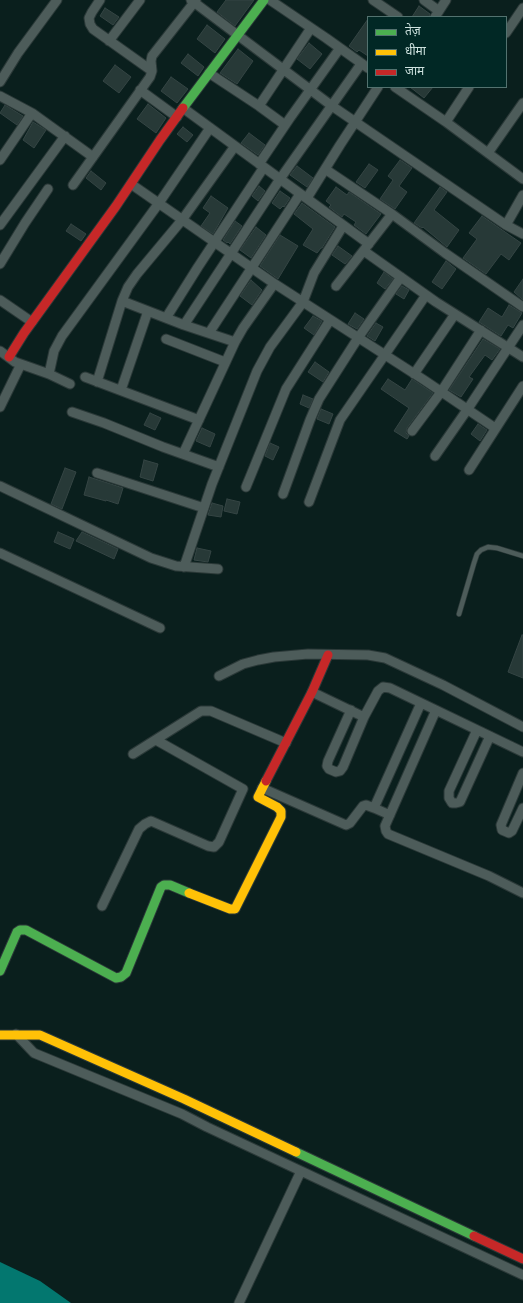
<!DOCTYPE html>
<meta charset="utf-8">
<style>
body{margin:0}
#map{position:relative;width:523px;height:1303px;overflow:hidden;background:#0a1f1d;font-family:Arial,"Noto Sans Devanagari",sans-serif}
canvas{display:block}
.legend{position:absolute;left:367px;top:16px;width:140px;height:72px;box-sizing:border-box;background:#012825;border:1px solid #53726f;margin:0;padding:5px 7px;list-style:none;font-size:12px;color:#cee2df}
.legend li{display:flex;align-items:center;gap:8px;height:20px}
.legend b{width:20px;border:1px solid #53726f}
</style>
<div id="map">
<canvas width="523" height="1303"></canvas>
<ul class="legend">
<li><b style="height:5px;background:#4caf50"></b>तेज़</li>
<li><b style="height:5px;background:#ffc107"></b>धीमा</li>
<li><b style="height:5px;background:#c62828"></b>जाम</li>
</ul>
</div>
<script>
const ctx = document.querySelector('canvas').getContext('2d');
ctx.lineJoin = 'round';
function paint(path, color) { ctx.fillStyle = color; ctx.fill(path, 'evenodd'); }
const shape = rows => new Path2D(rows.map(r => 'M' + r).join(''));
function trace(path, color, width, dash) { ctx.strokeStyle = color; ctx.lineWidth = width; ctx.lineCap = dash ? 'butt' : 'round'; ctx.setLineDash(dash || []); ctx.stroke(path); }
paint(shape([
 [0,1262,40,1281,71,1303,0,1303]
]), '#03776f');
const building = shape([
 [226,0,254,0,235,26,217,12,226,0],
 [419,6,430,14,429,17,412,17,419,6],
 [105,8,119,17,113,25,100,16,105,8],
 [368,19,368,56,359,50,357,52,349,46,368,19],
 [207,25,225,39,215,53,197,39,207,25],
 [309,43,322,54,310,69,297,59,309,43],
 [238,49,253,61,237,84,220,73,238,49],
 [188,54,204,67,198,76,181,63,188,54],
 [115,65,131,77,119,93,103,81,115,65],
 [171,77,188,89,177,103,161,91,171,77],
 [410,87,433,87,424,98,410,87],
 [148,104,166,118,156,133,137,119,148,104],
 [5,105,23,116,17,125,0,113,5,105],
 [33,122,46,130,34,148,23,140,33,122],
 [183,127,193,135,187,142,177,134,183,127],
 [249,133,265,145,258,155,241,143,249,133],
 [400,160,412,168,399,186,407,192,395,209,380,199,393,180,388,176,400,160],
 [369,164,378,170,365,188,356,182,369,164],
 [297,166,313,178,307,187,290,175,297,166],
 [91,171,106,183,101,190,86,178,91,171],
 [259,186,265,191,258,201,252,196,259,186],
 [336,187,347,195,349,192,381,214,366,234,354,225,356,222,344,214,342,217,329,207,331,205,326,201,336,187],
 [440,187,447,192,434,210,459,230,447,247,423,227,422,228,414,223,440,187],
 [280,191,290,198,284,207,283,206,280,209,272,203,280,191],
 [211,196,228,208,213,234,201,226,210,213,203,208,211,196],
 [302,203,335,227,322,248,321,248,317,253,303,245,313,229,294,214,302,203],
 [482,216,521,243,509,260,501,254,486,274,463,258,477,239,469,233,482,216],
 [235,221,242,226,230,244,228,242,227,243,223,240,235,221],
 [71,224,86,234,81,241,66,231,71,224],
 [256,227,266,235,251,258,240,250,256,227],
 [280,235,298,246,278,279,260,266,280,235],
 [338,246,352,256,345,264,332,255,338,246],
 [446,261,456,269,442,289,432,282,446,261],
 [384,272,393,279,385,289,377,283,384,272],
 [523,279,523,300,514,292,523,279],
 [251,280,262,290,252,305,240,296,251,280],
 [402,286,409,290,404,299,396,294,402,286],
 [509,305,522,313,513,328,508,325,501,336,479,322,488,308,502,317,509,305],
 [355,313,364,319,357,329,348,324,355,313],
 [313,316,322,321,314,335,304,328,313,316],
 [376,323,383,327,375,341,367,336,376,323],
 [483,339,500,349,492,360,485,355,469,377,473,379,461,397,449,390,483,339],
 [315,362,329,372,323,382,308,372,315,362],
 [388,379,405,390,412,379,433,393,407,428,406,433,409,436,407,439,394,431,409,408,381,389,388,379],
 [303,395,313,399,309,408,300,404,303,395],
 [321,409,333,414,329,424,317,419,321,409],
 [150,413,161,418,155,430,144,425,150,413],
 [478,424,487,430,480,441,471,434,478,424],
 [202,428,215,434,210,447,196,441,202,428],
 [270,443,279,447,273,460,265,456,270,443],
 [144,460,158,464,153,481,140,477,144,460],
 [65,468,76,472,62,509,51,504,65,468],
 [89,477,123,488,118,504,106,500,106,501,84,495,89,477],
 [227,499,240,502,237,514,224,511,227,499],
 [212,503,223,506,221,517,208,515,212,503],
 [58,532,74,539,70,549,54,542,58,532],
 [82,532,118,549,114,559,76,541,82,532],
 [197,548,211,551,208,562,194,560,197,548],
 [522,635,523,635,523,678,508,672,522,635]
]);
paint(building, '#273937');
trace(building, '#354544', 1);
const lane = shape([
 [459,614,474,563,477,554,481,550,488,547,497,548,523,556]
]);
const street = shape([
 [100,0,92,12,89,18,90,24,93,29,152,71],
 [191,0,332,106,506,225,523,234],
 [270,0,326,38,368,68],
 [373,0,398,17],
 [424,0,439,11],
 [435,17,446,0],
 [506,33,523,8],
 [109,41,140,0],
 [209,73,259,106,285,125],
 [0,82,18,53,57,0],
 [395,87,446,122,523,179],
 [140,90,177,117],
 [0,96,32,113,93,157],
 [259,106,311,28],
 [183,108,369,244],
 [446,122,469,87],
 [488,153,523,103],
 [0,160,32,113],
 [259,164,290,118,340,48],
 [325,169,392,214,445,253,523,307],
 [131,184,272,282,424,380,495,428],
 [73,185,150,77,152,71,151,61,152,56,196,0],
 [307,198,340,145,378,87],
 [0,225,65,136],
 [506,225,523,195],
 [364,251,436,302,523,357],
 [0,264,25,223,48,189],
 [336,286,392,214],
 [0,300,32,322],
 [122,301,184,325,235,342],
 [166,318,198,267,264,167],
 [184,325,280,179,361,64],
 [209,333,300,194],
 [166,339,225,362],
 [0,351,15,362,49,374,70,384],
 [49,374,54,351,62,336,159,203,210,128],
 [414,374,455,314],
 [85,377,199,420],
 [97,382,122,301,128,287,137,274,182,220,235,146],
 [121,390,148,311],
 [0,407,21,364],
 [72,412,104,423,163,447,219,467],
 [412,431,441,392,481,330],
 [183,454,235,342,243,328,274,284],
 [435,456,467,410,523,325],
 [469,470,523,386],
 [97,473,204,508],
 [0,486,151,558,176,566,218,569],
 [246,487,286,389,330,320],
 [283,494,310,420,319,399,358,338,401,277],
 [309,502,340,420,426,295],
 [0,553,160,628],
 [184,567,212,484,257,371,270,347,303,302,314,273,343,226],
 [219,676,243,664,258,660,274,657,308,654,368,655,385,658,443,685,523,727],
 [312,692,364,717,378,691,383,687,390,688,523,752],
 [351,710,328,761,327,766,329,769,336,772,340,771,343,767,364,717],
 [436,710,385,826,386,831,388,834,489,876,523,893],
 [477,730,449,791,449,798,452,803,456,803,460,802,490,736],
 [133,754,201,711,211,711,286,743],
 [523,773,501,825,502,830,509,833,512,831,523,808],
 [262,788,346,825,350,823,363,806,366,805,374,808],
 [390,815,374,808,421,703],
 [102,906,139,829,145,824,151,821,208,846,214,847,219,842,243,789,156,740],
 [16,1034,34,1053,182,1114,207,1127,523,1275],
 [239,1303,301,1171]
]);
const fast = shape([
 [183,108,264,0],
 [0,971,17,932,20,930,26,930,116,978,121,977,126,973,161,887,164,885,170,885,189,893],
 [296,1152,474,1236]
]);
const slow = shape([
 [189,893,230,909,235,909,281,817,281,811,277,807,258,797,266,781],
 [0,1035,40,1035,184,1099,296,1152]
]);
const jam = shape([
 [9,357,24,333,116,206,160,140,183,108],
 [266,781,312,692,328,655],
 [474,1236,523,1259]
]);
trace(lane, '#2b3938', 6);
trace(street, '#2b3938', 11);
trace(fast, '#2b3938', 11);
trace(slow, '#2b3938', 11);
trace(jam, '#2b3938', 11);
trace(lane, '#4d5c5a', 4.5);
trace(street, '#4d5c5a', 9);
trace(fast, '#4caf50', 9);
trace(slow, '#ffc107', 9);
trace(jam, '#c62828', 9);
</script>
